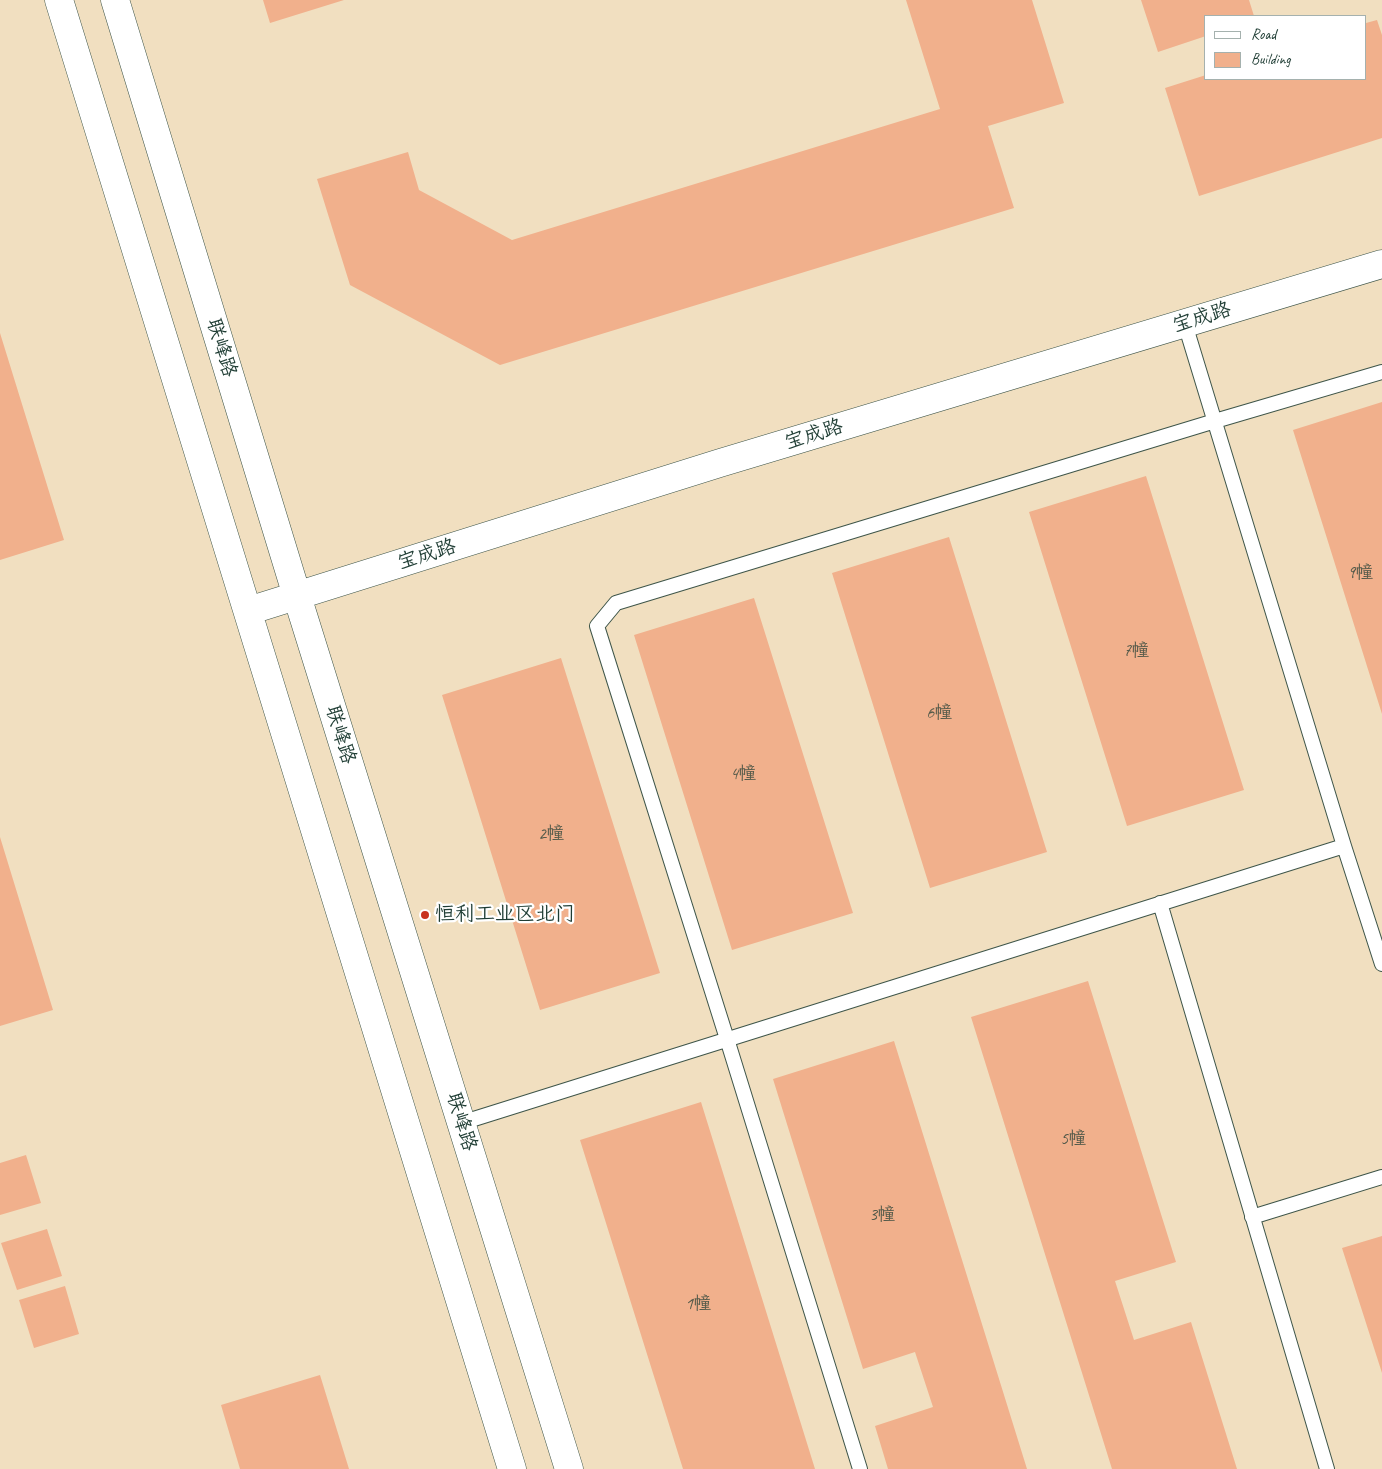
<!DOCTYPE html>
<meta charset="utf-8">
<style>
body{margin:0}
#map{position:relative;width:1382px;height:1469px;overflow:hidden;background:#f1dfc0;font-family:Caveat,sans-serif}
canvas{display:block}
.legend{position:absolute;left:1204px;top:15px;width:162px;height:65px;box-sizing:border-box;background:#fff;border:1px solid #a5b1ae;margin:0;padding:6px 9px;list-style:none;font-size:15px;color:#1f3d34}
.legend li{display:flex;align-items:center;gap:10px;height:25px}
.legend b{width:25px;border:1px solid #a5b1ae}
</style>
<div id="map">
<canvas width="1382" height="1469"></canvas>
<ul class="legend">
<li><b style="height:6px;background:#fff"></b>Road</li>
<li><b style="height:14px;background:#f1b08c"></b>Building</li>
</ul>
</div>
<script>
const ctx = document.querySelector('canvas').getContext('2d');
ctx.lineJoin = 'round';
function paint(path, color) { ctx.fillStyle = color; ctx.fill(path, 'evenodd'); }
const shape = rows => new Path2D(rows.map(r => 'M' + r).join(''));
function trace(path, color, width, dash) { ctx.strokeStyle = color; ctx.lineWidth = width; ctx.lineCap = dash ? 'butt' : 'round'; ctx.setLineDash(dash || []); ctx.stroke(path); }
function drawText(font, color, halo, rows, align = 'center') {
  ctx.font = font + ' Caveat,"LXGW WenKai TC",sans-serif'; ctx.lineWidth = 4.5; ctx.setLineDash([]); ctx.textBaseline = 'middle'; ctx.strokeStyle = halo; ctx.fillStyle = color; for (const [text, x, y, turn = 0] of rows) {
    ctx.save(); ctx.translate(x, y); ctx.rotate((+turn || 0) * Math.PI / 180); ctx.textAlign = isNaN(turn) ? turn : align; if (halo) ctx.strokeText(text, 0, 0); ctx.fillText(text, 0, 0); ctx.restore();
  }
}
paint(shape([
 [263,0,344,0,270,23],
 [906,0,1032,0,1064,103,988,126,1014,208,500,365,350,285,317,179,408,152,419,190,512,240,940,109],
 [1141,0,1249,0,1254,16,1206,16,1206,36,1158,52],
 [1377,20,1382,35,1382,138,1199,196,1165,88,1206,75,1206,79,1366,79,1366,23],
 [0,333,64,540,0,560],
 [1382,402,1382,714,1293,430],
 [1146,476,1244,790,1127,826,1029,512],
 [949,537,1047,852,930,888,832,573],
 [754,598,853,913,732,950,634,635],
 [561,658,660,973,540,1010,442,695],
 [0,837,53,1010,0,1026],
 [1088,981,1176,1262,1115,1281,1134,1340,1191,1322,1237,1469,1112,1469,971,1017],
 [894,1041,1027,1469,888,1469,875,1426,933,1407,915,1352,863,1369,773,1079],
 [701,1102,815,1469,683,1469,580,1140],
 [26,1155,41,1203,0,1215,0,1163],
 [47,1229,62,1276,17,1290,1,1243],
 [1382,1236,1382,1373,1342,1248],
 [65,1286,79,1334,34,1348,19,1300],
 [320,1375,349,1469,240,1469,221,1405]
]), '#f1b08c');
const service = shape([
 [1185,324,1344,846,1382,964],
 [1160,903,1327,1469],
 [461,1123,1344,846],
 [1252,1217,1382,1177],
 [860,1469,727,1039,597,626,616,603,1215,421,1382,372]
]);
const tertiary = shape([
 [59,0,512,1469],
 [115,0,297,596,569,1469],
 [248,611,720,463,1382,264]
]);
trace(service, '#3e5549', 16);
trace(tertiary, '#3e5549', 29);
trace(service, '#fff', 14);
trace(tertiary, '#fff', 28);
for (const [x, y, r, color] of [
 [425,915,5,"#c8321e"]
]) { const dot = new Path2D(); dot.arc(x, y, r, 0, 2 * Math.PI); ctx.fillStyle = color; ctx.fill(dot); trace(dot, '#fff', 2); }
drawText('18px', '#545a4a', null, [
 ["9幢",1360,573],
 ["7幢",1136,651],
 ["6幢",939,713],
 ["4幢",743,774],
 ["2幢",551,834],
 ["5幢",1073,1139],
 ["3幢",882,1215],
 ["1幢",698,1304]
]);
drawText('20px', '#1f3d34', '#fff', [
 ["宝成路",1202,318,-17],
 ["联峰路",221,348,73],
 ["宝成路",814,435,-17],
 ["宝成路",427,555,-17],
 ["联峰路",340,735,73],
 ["联峰路",461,1122,73]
]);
drawText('20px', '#1f3d34', '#fff', [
 ["恒利工业区北门",435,915]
], 'left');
</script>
